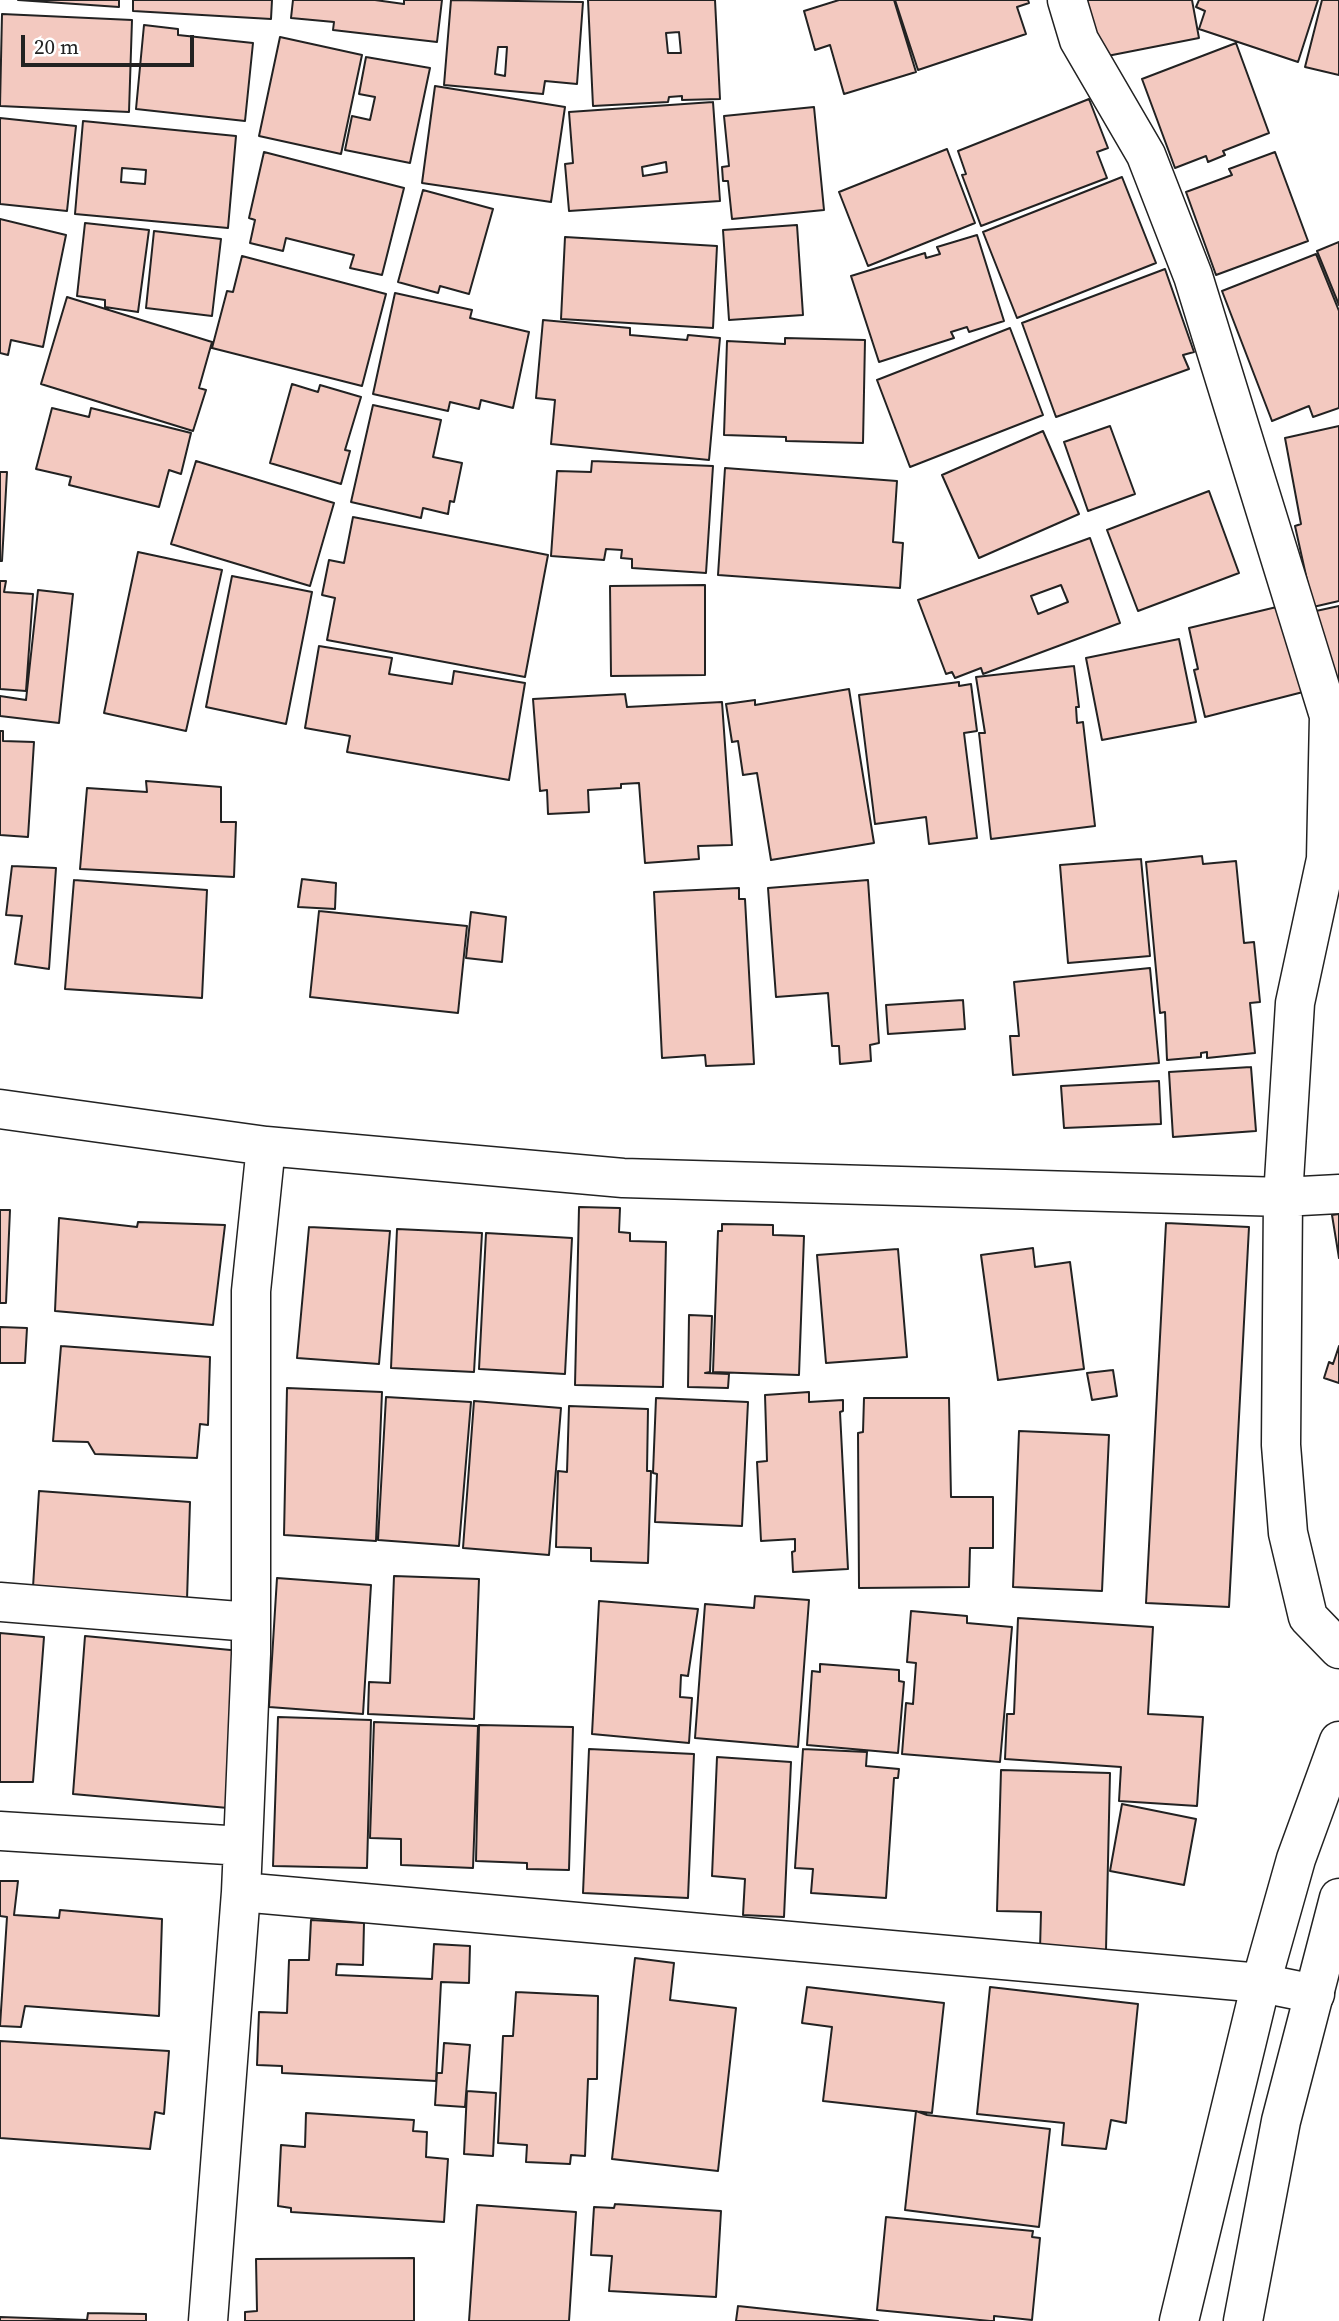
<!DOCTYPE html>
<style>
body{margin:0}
#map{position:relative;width:1339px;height:2321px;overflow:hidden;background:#fff;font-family:"Source Serif 4",serif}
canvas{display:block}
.scale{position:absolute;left:21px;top:35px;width:173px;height:32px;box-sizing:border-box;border:4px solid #222;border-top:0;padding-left:9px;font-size:21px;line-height:24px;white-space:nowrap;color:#222;-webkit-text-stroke:5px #fff;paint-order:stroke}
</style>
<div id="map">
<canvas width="1339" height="2321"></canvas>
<div class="scale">20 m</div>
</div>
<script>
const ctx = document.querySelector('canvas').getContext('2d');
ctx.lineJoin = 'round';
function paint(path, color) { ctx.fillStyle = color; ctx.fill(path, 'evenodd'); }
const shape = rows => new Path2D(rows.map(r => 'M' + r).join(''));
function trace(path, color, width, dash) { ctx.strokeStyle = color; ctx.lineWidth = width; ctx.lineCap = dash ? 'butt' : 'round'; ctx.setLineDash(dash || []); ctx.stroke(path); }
const building = shape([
 [18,0,119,0,119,7,18,0],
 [133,0,272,0,271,19,133,11,133,0],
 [293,0,375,0,404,4,404,0,442,0,437,42,333,30,334,22,291,18,293,0],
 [451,0,583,2,577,84,545,81,543,94,444,85,451,0],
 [498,47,507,47,505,76,495,74,498,47],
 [588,0,715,0,720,99,682,100,682,96,669,97,668,102,593,106,588,0],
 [679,32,681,53,668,53,666,33,679,32],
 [839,0,894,0,916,72,844,94,830,45,815,50,804,11,839,0],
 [895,0,1028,0,1029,3,1017,7,1026,34,918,70,895,0],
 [1072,0,1192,0,1199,38,1097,58,1072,0],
 [1199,0,1318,0,1298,62,1199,29,1205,11,1196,7,1199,0],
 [1322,0,1339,0,1339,75,1305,67,1322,0],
 [2,14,132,20,129,112,0,106,2,14],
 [144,25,178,29,178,35,253,43,245,121,136,109,144,25],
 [280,37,362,55,341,154,259,136,280,37],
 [1236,43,1269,133,1223,151,1225,155,1208,162,1206,156,1175,168,1142,79,1236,43],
 [366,57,430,68,410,163,345,150,352,116,370,120,375,97,359,94,366,57],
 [435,86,565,107,551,202,422,183,435,86],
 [1089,99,1108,148,1097,152,1107,178,981,226,962,175,966,174,958,151,1089,99],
 [713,102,720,201,569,211,565,164,573,163,569,112,713,102],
 [666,162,667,172,643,176,642,167,666,162],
 [814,107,824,210,732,219,728,181,723,181,722,167,729,166,724,116,814,107],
 [0,118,76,126,67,211,0,204,0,118],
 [83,121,236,136,228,228,75,214,83,121],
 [122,168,146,170,145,184,121,182,122,168],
 [947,149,975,223,868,266,839,192,947,149],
 [264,152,404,188,382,275,350,268,354,255,286,238,283,251,250,243,255,220,249,218,264,152],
 [1275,152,1308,241,1216,275,1186,192,1232,175,1229,169,1275,152],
 [1122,177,1156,263,1017,318,983,232,1122,177],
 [423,190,493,209,469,294,440,286,438,293,398,282,423,190],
 [0,219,66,235,43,347,11,340,8,355,0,353,0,219],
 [85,223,149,230,138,312,105,307,105,300,77,296,85,223],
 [797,225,803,315,729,320,723,230,797,225],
 [154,231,221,239,212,316,146,308,154,231],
 [977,235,1004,321,969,332,967,327,951,332,954,338,879,362,851,276,925,253,926,258,940,254,937,247,977,235],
 [565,237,717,246,713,328,561,319,565,237],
 [1339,242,1339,305,1317,251,1339,242],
 [1316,254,1339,311,1339,408,1313,417,1309,406,1272,421,1222,291,1316,254],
 [242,256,386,294,362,386,212,348,227,291,233,292,242,256],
 [1165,269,1194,352,1183,355,1189,369,1056,417,1022,323,1165,269],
 [395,293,472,310,470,318,529,332,513,408,481,400,479,409,450,402,448,411,373,394,395,293],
 [67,297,212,342,199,388,206,390,193,431,41,384,67,297],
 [543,320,630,328,630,335,687,340,688,335,720,338,709,460,551,444,555,400,536,398,543,320],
 [1010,328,1043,415,910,467,877,380,1010,328],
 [785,338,865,340,863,443,786,441,786,437,724,435,727,341,785,344,785,338],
 [292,384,318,392,320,385,361,397,345,450,350,451,341,484,270,463,292,384],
 [373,405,441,420,433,457,462,463,454,502,450,501,448,514,423,508,421,518,351,502,373,405],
 [52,408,89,417,91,408,191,433,181,474,169,470,159,507,69,485,71,477,36,469,52,408],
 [1110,426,1135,494,1088,511,1064,442,1110,426],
 [1339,426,1339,601,1313,607,1295,526,1301,524,1285,438,1339,426],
 [1043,431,1079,514,979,558,942,475,1043,431],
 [196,461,334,503,310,586,171,544,196,461],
 [592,461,713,466,706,573,632,568,632,559,621,558,622,550,606,549,604,560,551,556,557,471,591,472,592,461],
 [725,468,897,481,893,542,903,543,900,588,718,575,725,468],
 [0,472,7,472,2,561,0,561,0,472],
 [1209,491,1239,573,1138,611,1107,530,1209,491],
 [353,517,548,555,525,677,327,640,335,598,322,595,329,560,344,563,353,517],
 [1090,538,1120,623,983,674,981,668,955,678,952,672,946,674,918,600,1090,538],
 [1061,585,1068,602,1038,614,1031,596,1061,585],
 [138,552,222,570,186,731,104,713,138,552],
 [232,576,312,592,286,724,206,707,232,576],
 [0,581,6,581,4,592,33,594,26,691,0,689,0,581],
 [705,585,705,675,611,676,610,586,705,585],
 [38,590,73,594,59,723,0,716,0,696,26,700,38,590],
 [1285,605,1307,691,1205,717,1194,670,1198,669,1189,628,1285,605],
 [1339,606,1339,679,1332,681,1316,611,1339,606],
 [1179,639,1196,722,1102,740,1086,658,1179,639],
 [319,646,392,658,389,674,452,684,454,671,525,683,509,780,347,752,350,736,305,728,319,646],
 [1074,666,1079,707,1076,707,1077,723,1083,722,1095,826,991,839,979,733,985,733,976,677,1074,666],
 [959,682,959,686,971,684,977,731,964,733,977,838,929,844,926,817,875,824,859,695,959,682],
 [849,689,874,843,771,860,757,773,743,775,738,741,732,742,726,704,755,700,755,705,849,689],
 [625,694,627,707,722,702,732,845,698,846,699,859,645,863,639,783,621,784,621,788,588,790,589,812,548,814,547,790,540,791,533,699,625,694],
 [0,731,3,731,3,741,34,742,28,837,0,835,0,731],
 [146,781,221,787,221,822,236,822,234,877,80,869,87,788,147,792,146,781],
 [1202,856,1203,864,1236,861,1244,943,1254,942,1260,1002,1250,1003,1255,1053,1207,1058,1207,1052,1201,1053,1201,1057,1167,1060,1165,1012,1160,1013,1146,862,1202,856],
 [1141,859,1150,956,1068,963,1060,865,1141,859],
 [12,866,56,868,49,969,15,964,22,916,6,915,12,866],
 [302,879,336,883,335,909,298,907,302,879],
 [74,880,207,890,202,998,65,989,74,880],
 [868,880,879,1043,870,1045,871,1061,840,1064,839,1046,832,1046,828,993,776,997,768,888,868,880],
 [739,888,739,899,745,899,754,1064,706,1066,705,1055,662,1058,654,892,739,888],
 [319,911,467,926,458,1013,310,997,319,911],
 [471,912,506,917,502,962,466,958,471,912],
 [1150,968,1159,1063,1013,1075,1010,1036,1019,1036,1014,982,1150,968],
 [963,1000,965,1029,888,1034,886,1005,963,1000],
 [1251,1067,1256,1131,1173,1137,1169,1072,1251,1067],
 [1159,1081,1161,1124,1064,1128,1061,1086,1159,1081],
 [579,1207,620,1208,619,1232,630,1233,630,1241,666,1242,663,1387,575,1385,579,1207],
 [0,1210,10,1210,6,1303,0,1303,0,1210],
 [1339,1214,1339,1258,1332,1215,1339,1214],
 [59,1218,137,1227,138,1222,225,1225,213,1325,55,1311,59,1218],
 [1166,1223,1249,1227,1229,1607,1146,1603,1166,1223],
 [722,1224,773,1225,773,1235,804,1236,799,1375,713,1372,718,1231,722,1231,722,1224],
 [309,1227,390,1231,379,1364,297,1358,309,1227],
 [397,1229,482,1233,474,1372,391,1368,397,1229],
 [486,1233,572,1238,565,1374,479,1369,486,1233],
 [1033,1248,1035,1267,1070,1262,1084,1369,998,1380,981,1255,1033,1248],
 [898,1249,907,1357,826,1363,817,1255,898,1249],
 [689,1315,712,1316,710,1372,705,1373,729,1374,728,1388,688,1387,689,1315],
 [0,1327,27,1328,25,1363,0,1363,0,1327],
 [61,1346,210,1357,208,1425,200,1424,197,1458,95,1454,88,1442,53,1441,61,1346],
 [1339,1346,1339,1383,1324,1378,1329,1362,1333,1364,1339,1346],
 [1113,1370,1117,1396,1092,1400,1087,1373,1113,1370],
 [287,1388,382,1392,376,1541,284,1535,287,1388],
 [809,1392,809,1402,843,1400,843,1411,840,1412,848,1569,793,1572,792,1552,795,1551,795,1539,761,1541,757,1462,767,1461,765,1395,809,1392],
 [386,1397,471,1402,459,1546,378,1540,386,1397],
 [656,1398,748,1402,742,1526,655,1522,657,1474,653,1473,656,1398],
 [864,1398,949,1398,951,1497,993,1497,993,1548,970,1548,969,1587,859,1588,858,1433,863,1432,864,1398],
 [474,1401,561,1408,549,1555,463,1548,474,1401],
 [569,1406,648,1409,647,1471,651,1471,648,1563,591,1561,591,1548,556,1547,558,1471,567,1472,569,1406],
 [1019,1431,1109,1435,1102,1591,1013,1587,1019,1431],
 [39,1491,190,1502,187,1600,33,1587,39,1491],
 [394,1576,479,1579,474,1719,368,1714,369,1682,390,1683,394,1576],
 [277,1578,371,1585,363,1714,269,1707,277,1578],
 [755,1596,809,1600,798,1747,695,1738,705,1604,754,1608,755,1596],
 [599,1601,698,1609,688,1676,681,1675,680,1697,692,1698,689,1743,592,1734,599,1601],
 [911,1611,967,1616,967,1623,1012,1627,1000,1762,902,1754,906,1703,913,1704,916,1663,907,1662,911,1611],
 [1018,1618,1153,1627,1148,1714,1203,1717,1197,1806,1119,1801,1121,1767,1005,1759,1007,1714,1014,1714,1018,1618],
 [0,1633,44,1637,33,1782,0,1782,0,1633],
 [85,1636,241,1651,228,1808,73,1794,85,1636],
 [820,1664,899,1670,899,1681,904,1682,898,1753,807,1745,812,1671,820,1672,820,1664],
 [278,1717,371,1720,367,1868,273,1866,278,1717],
 [374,1722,478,1726,473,1868,401,1865,401,1839,370,1838,374,1722],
 [479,1725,573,1727,569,1870,527,1869,527,1863,476,1861,479,1725],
 [589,1749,694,1754,688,1898,583,1893,589,1749],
 [803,1749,867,1752,866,1766,899,1769,898,1778,894,1778,886,1898,811,1893,813,1869,795,1868,803,1749],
 [717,1757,791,1762,784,1917,743,1915,745,1879,712,1876,717,1757],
 [1001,1770,1110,1773,1106,1950,1040,1949,1041,1912,997,1911,1001,1770],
 [1122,1804,1196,1819,1184,1885,1110,1871,1122,1804],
 [0,1881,18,1881,14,1915,59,1918,60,1910,162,1919,159,2016,25,2006,21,2027,0,2026,7,1917,0,1916,0,1881],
 [311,1920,364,1923,363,1965,337,1964,336,1975,432,1979,434,1944,470,1946,469,1983,441,1982,436,2081,282,2073,282,2066,257,2065,259,2012,287,2013,289,1960,309,1960,311,1920],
 [635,1958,674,1963,670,2000,736,2008,718,2171,612,2159,635,1958],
 [807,1987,944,2003,932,2113,823,2101,832,2027,802,2023,807,1987],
 [990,1987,1138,2004,1126,2123,1111,2120,1106,2149,1062,2145,1064,2123,977,2114,990,1987],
 [516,1992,598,1996,597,2079,588,2079,585,2156,571,2155,570,2164,526,2162,527,2145,498,2143,503,2036,513,2036,516,1992],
 [0,2041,169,2051,164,2114,155,2112,150,2149,0,2138,0,2041],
 [444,2043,470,2045,465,2107,435,2105,437,2073,442,2073,444,2043],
 [467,2091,496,2093,493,2156,464,2154,467,2091],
 [916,2111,927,2115,1050,2129,1039,2227,905,2210,916,2111],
 [306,2113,414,2120,413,2131,427,2132,426,2157,448,2159,444,2222,291,2212,291,2208,278,2206,281,2145,305,2147,306,2113],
 [615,2204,721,2211,716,2297,609,2291,612,2256,591,2255,594,2207,614,2208,615,2204],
 [477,2205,576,2212,569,2321,469,2321,477,2205],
 [886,2217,1033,2231,1032,2237,1040,2238,1032,2320,994,2316,994,2321,990,2321,877,2310,886,2217],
 [414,2258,414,2321,245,2321,245,2312,257,2311,256,2259,414,2258],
 [738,2306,878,2321,736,2321,738,2306],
 [88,2313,146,2314,146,2321,0,2321,0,2317,87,2320,88,2313]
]);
paint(building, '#f3c9c0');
trace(building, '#222', 2);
const minor = shape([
 [1067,0,1079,40,1146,155,1193,276,1329,716,1326,859,1295,1003,1283,1197,1339,1194],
 [0,1109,266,1146,251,1291,251,1654,243,1846],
 [266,1146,623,1178,1283,1197,1281,1445,1288,1533,1308,1617,1339,1649],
 [0,1602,251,1622],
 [0,1831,243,1846,241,1892,1261,1983,1315,1994],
 [208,2321,241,1892]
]);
const primary = shape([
 [1179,2321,1261,1983,1296,1859,1339,1741],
 [1243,2321,1281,2121,1339,1898]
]);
trace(minor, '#222', 41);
trace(primary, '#222', 41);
trace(minor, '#fff', 38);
trace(primary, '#fff', 38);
</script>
